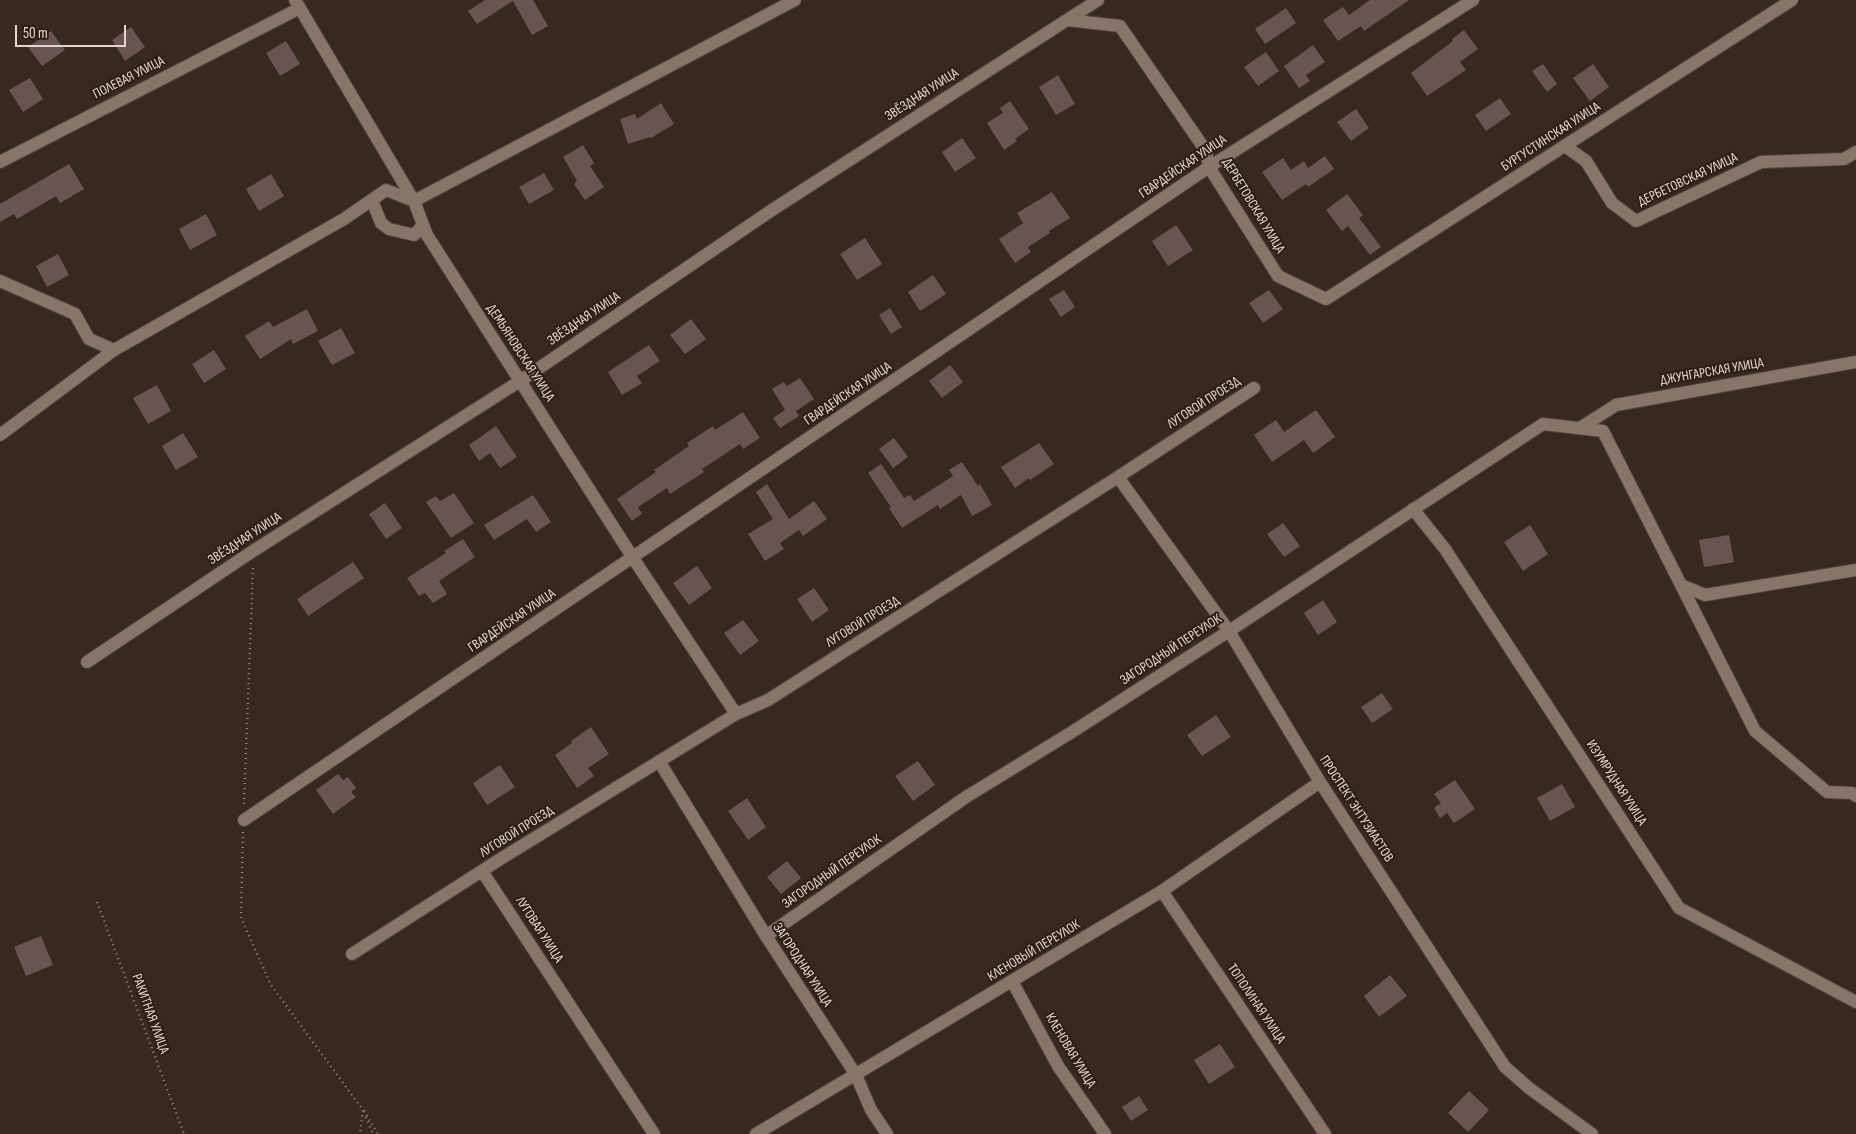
<!DOCTYPE html>
<meta charset="utf-8">
<style>
body{margin:0}
#map{position:relative;width:1856px;height:1134px;overflow:hidden;background:#38291f;font-family:"Sofia Sans Condensed",sans-serif}
canvas{display:block}
.scale{position:absolute;left:15px;top:25px;width:111px;height:22px;box-sizing:border-box;border:2px solid #e1d7d1;border-top:0;padding-left:6px;font-size:15px;line-height:18px;white-space:nowrap;color:#e1d7d1;-webkit-text-stroke:4px #2e1f15;paint-order:stroke}
</style>
<div id="map">
<canvas width="1856" height="1134"></canvas>
<div class="scale">50 m</div>
</div>
<script>
const ctx = document.querySelector('canvas').getContext('2d');
ctx.lineJoin = 'round';
function paint(path, color) { ctx.fillStyle = color; ctx.fill(path, 'evenodd'); }
const shape = rows => new Path2D(rows.map(r => 'M' + r).join(''));
function trace(path, color, width, dash) { ctx.strokeStyle = color; ctx.lineWidth = width; ctx.lineCap = dash ? 'butt' : 'round'; ctx.setLineDash(dash || []); ctx.stroke(path); }
function drawText(font, color, halo, rows, align = 'center') {
  ctx.font = font + ' "Sofia Sans Condensed",sans-serif'; ctx.lineWidth = 4; ctx.setLineDash([]); ctx.textBaseline = 'middle'; ctx.strokeStyle = halo; ctx.fillStyle = color; for (const [text, x, y, turn = 0] of rows) {
    ctx.save(); ctx.translate(x, y); ctx.rotate((+turn || 0) * Math.PI / 180); ctx.textAlign = isNaN(turn) ? turn : align; if (halo) ctx.strokeText(text, 0, 0); ctx.fillText(text, 0, 0); ctx.restore();
  }
}
paint(shape([
 [485,0,533,0,548,26,532,35,513,1,477,24,468,11],
 [1370,0,1409,0,1364,31,1361,26,1338,41,1323,20,1343,7,1349,15],
 [1286,8,1296,23,1265,44,1255,29],
 [131,27,145,47,125,61,112,40],
 [1464,30,1478,49,1460,62,1466,70,1427,96,1411,73,1453,41,1452,39],
 [51,31,65,50,42,66,28,47],
 [286,41,300,64,280,76,266,53],
 [1313,45,1325,62,1306,75,1310,81,1299,88,1284,66],
 [1266,52,1279,71,1258,86,1244,67],
 [1543,64,1557,84,1547,92,1532,71],
 [1593,64,1609,87,1590,101,1573,78],
 [1058,75,1075,104,1056,115,1039,87],
 [30,78,43,99,23,112,9,90],
 [1500,98,1511,114,1486,131,1475,115],
 [1010,101,1029,129,1015,139,1017,141,1004,150,987,123,1003,113,1000,108],
 [661,103,674,124,651,138,650,137,628,144,620,119,635,114,637,119],
 [1356,109,1369,128,1351,141,1337,122],
 [962,138,976,158,955,172,942,152],
 [583,145,594,163,590,166,604,187,585,200,574,184,577,181,563,157],
 [1325,156,1334,169,1308,187,1306,184,1282,200,1262,172,1283,158,1291,170,1304,161,1308,168],
 [69,164,84,189,60,203,56,196,17,219,14,214,0,222,0,204],
 [544,173,554,190,529,204,519,187],
 [271,174,284,196,259,211,246,189],
 [1052,192,1070,218,1049,231,1050,233,1028,247,1031,252,1015,263,999,239,1023,223,1017,213],
 [1347,194,1363,215,1359,218,1381,247,1370,255,1348,226,1342,231,1326,210],
 [206,214,217,235,190,250,179,229],
 [1176,225,1193,250,1168,266,1152,241],
 [865,238,882,264,857,280,840,254],
 [58,254,69,275,47,287,36,266],
 [933,275,946,294,920,311,908,292],
 [1064,290,1075,307,1061,317,1049,299],
 [1269,290,1283,309,1263,323,1249,303],
 [890,308,902,327,891,334,879,315],
 [307,309,318,331,293,344,291,339,260,359,245,336,269,321,273,327],
 [691,319,706,339,685,354,670,335],
 [341,328,355,353,332,365,318,341],
 [649,345,660,361,637,376,642,383,622,395,608,372],
 [214,350,226,369,204,383,192,364],
 [950,365,963,382,942,398,929,381],
 [800,378,814,399,796,411,799,416,780,428,773,418,785,410,772,389,784,382,787,386],
 [157,385,171,411,148,424,133,398],
 [1316,410,1335,437,1313,453,1304,440,1272,462,1254,435,1276,420,1284,432],
 [743,412,760,438,743,449,740,444,702,469,704,472,670,494,667,488,638,507,642,514,632,521,617,499,656,472,654,470,689,446,687,443,713,426,715,430],
 [496,426,517,457,500,468,490,453,479,461,469,445],
 [183,433,198,457,176,470,162,446],
 [894,438,908,457,893,468,879,449],
 [1039,443,1054,464,1030,480,1029,478,1015,488,1001,467],
 [962,462,978,486,980,484,992,505,972,516,961,495,940,509,938,505,902,528,889,508,891,507,868,473,881,464,904,498,910,495,914,501,953,476,949,470],
 [767,484,789,519,814,501,827,519,803,536,799,530,780,543,784,549,765,561,748,534,773,519,756,492],
 [454,493,474,523,451,538,426,502,436,496,440,501],
 [533,495,551,522,536,532,527,519,494,540,484,525],
 [385,503,402,528,386,539,369,514],
 [1283,523,1300,546,1284,557,1267,534],
 [1530,525,1548,554,1523,571,1504,542],
 [1729,535,1734,562,1704,567,1699,540],
 [463,539,475,557,439,581,447,594,433,603,425,593,419,596,407,578,446,553,444,551],
 [353,562,364,578,308,616,297,599],
 [697,566,712,588,689,605,673,583],
 [814,588,829,610,812,622,797,599],
 [1323,600,1337,622,1318,635,1304,613],
 [743,620,759,641,740,655,724,633],
 [1382,693,1393,709,1372,723,1361,707],
 [1216,715,1231,737,1202,756,1187,735],
 [591,727,609,754,588,768,594,776,577,788,555,755,572,743,571,741],
 [918,761,935,785,913,801,895,776],
 [500,765,515,787,487,805,473,783],
 [338,774,343,780,348,777,356,788,351,792,356,797,333,814,316,790],
 [1455,780,1475,809,1454,823,1447,813,1440,818,1434,808,1441,803,1434,794],
 [1562,784,1575,807,1550,821,1537,798],
 [747,798,766,827,748,840,728,811],
 [787,861,801,878,781,894,767,877],
 [41,936,53,965,26,976,14,947],
 [1390,975,1407,996,1379,1017,1364,996],
 [1220,1044,1235,1067,1209,1084,1194,1060],
 [1469,1091,1489,1110,1468,1132,1448,1113],
 [1139,1096,1148,1110,1131,1121,1122,1107]
]), '#695452');
const minor = shape([
 [295,0,414,201,427,235,633,558,736,714],
 [1067,20,1120,26,1206,151,1209,167,1278,276,1326,299,1792,0],
 [1565,146,1586,161,1612,203,1636,221,1761,162,1844,159,1856,152],
 [0,162,300,8],
 [372,200,381,223,389,229,414,235,423,225],
 [0,281,75,314,89,339,114,350],
 [1580,428,1616,405,1856,362],
 [0,435,114,350,344,219,386,190,414,201,795,0],
 [1118,477,1229,631,1320,782,1505,1067,1529,1088,1592,1134],
 [1413,509,1445,549,1679,908,1856,1002],
 [1681,585,1705,595,1856,570],
 [87,662,253,551,520,381,772,210,1098,0],
 [659,761,766,936,856,1075,871,1110,887,1134],
 [244,820,1209,167,1473,0],
 [482,871,654,1134],
 [1162,891,1325,1134],
 [766,936,966,797,1072,732,1229,631,1543,424,1603,431,1755,731,1827,792,1852,793,1856,796],
 [352,954,502,858,736,714,768,700,1118,477,1254,388],
 [1012,981,1058,1066,1105,1134],
 [756,1134,1162,891,1320,782]
]);
trace(minor, '#51443c', 14);
trace(shape([
 [244,804,253,568],
 [243,832,241,918,271,985,363,1110,360,1134],
 [97,902,184,1134],
 [364,1111,378,1134],
 [366,1117,373,1134]
]), '#958881', 2.5, [1, 4]);
trace(minor, '#877569', 12);
drawText('14px', '#e1d7d1', '#2e1f15', [
 ["ПОЛЕВАЯ УЛИЦА",129,78,-27],
 ["ЗВЁЗДНАЯ УЛИЦА",922,95,-33],
 ["БУРГУСТИНСКАЯ УЛИЦА",1551,137,-33],
 ["ГВАРДЕЙСКАЯ УЛИЦА",1183,167,-34],
 ["ДЕРБЕТОВСКАЯ УЛИЦА",1688,180,-25],
 ["ДЕРБЕТОВСКАЯ УЛИЦА",1253,206,59],
 ["ЗВЁЗДНАЯ УЛИЦА",584,319,-34],
 ["ДЕМЬЯНОВСКАЯ УЛИЦА",520,353,57],
 ["ДЖУНГАРСКАЯ УЛИЦА",1712,372,-10],
 ["ГВАРДЕЙСКАЯ УЛИЦА",848,394,-34],
 ["ЛУГОВОЙ ПРОЕЗД",1204,403,-33],
 ["ЗВЁЗДНАЯ УЛИЦА",245,539,-33],
 ["ГВАРДЕЙСКАЯ УЛИЦА",512,621,-34],
 ["ЛУГОВОЙ ПРОЕЗД",863,622,-32],
 ["ЗАГОРОДНЫЙ ПЕРЕУЛОК",1171,650,-33],
 ["ИЗУМРУДНАЯ УЛИЦА",1616,783,57],
 ["ПРОСПЕКТ ЭНТУЗИАСТОВ",1356,809,57],
 ["ЛУГОВОЙ ПРОЕЗД",517,832,-32],
 ["ЗАГОРОДНЫЙ ПЕРЕУЛОК",832,872,-35],
 ["ЛУГОВАЯ УЛИЦА",539,930,57],
 ["КЛЕНОВЫЙ ПЕРЕУЛОК",1034,951,-31],
 ["ЗАГОРОДНАЯ УЛИЦА",802,965,57],
 ["ТОПОЛИНАЯ УЛИЦА",1256,1004,56],
 ["РАКИТНАЯ УЛИЦА",150,1014,70],
 ["КЛЕНОВАЯ УЛИЦА",1070,1051,59]
]);
</script>
